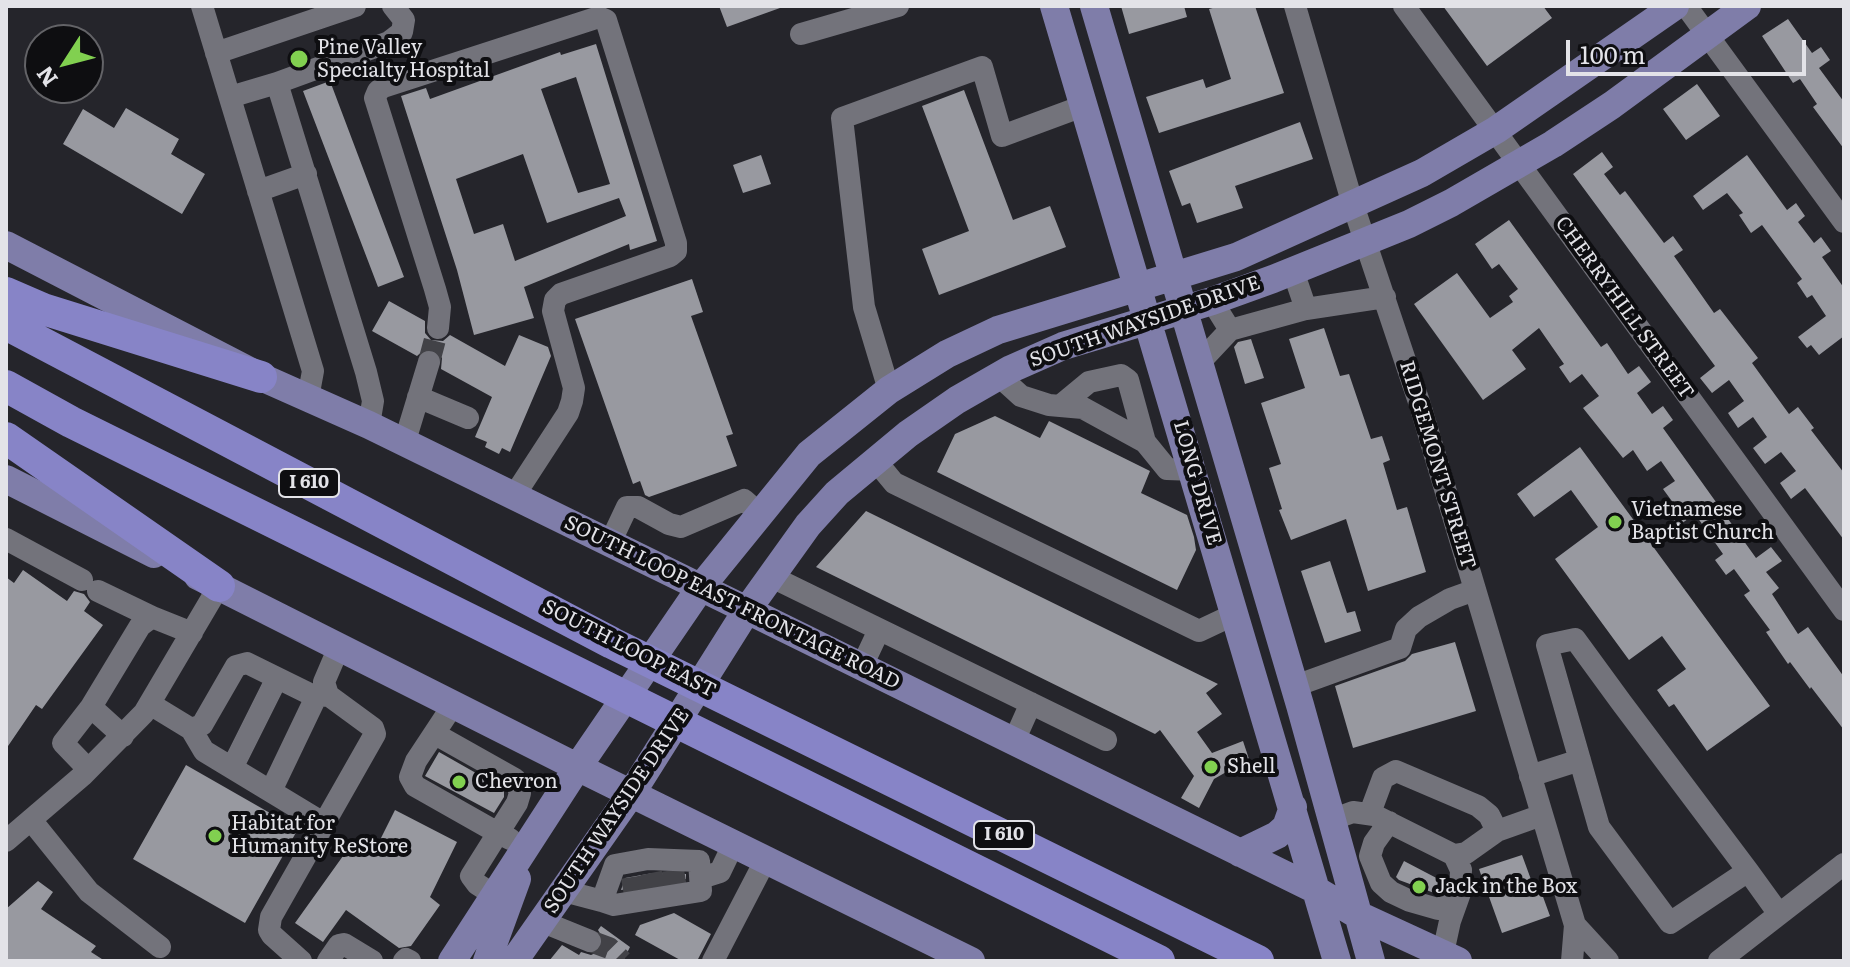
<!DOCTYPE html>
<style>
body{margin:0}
#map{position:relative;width:1850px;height:967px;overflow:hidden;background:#25252b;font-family:Literata,serif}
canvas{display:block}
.frame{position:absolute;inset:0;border:8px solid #e3e3e8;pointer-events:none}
.north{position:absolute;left:24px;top:24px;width:80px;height:80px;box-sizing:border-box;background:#0e0e11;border:2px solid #636367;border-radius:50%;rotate:234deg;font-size:22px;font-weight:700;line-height:32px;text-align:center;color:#e3e3e8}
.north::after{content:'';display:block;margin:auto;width:28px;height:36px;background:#81d050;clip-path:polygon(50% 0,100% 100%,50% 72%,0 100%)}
.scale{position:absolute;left:1566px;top:40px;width:240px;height:36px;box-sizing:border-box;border:4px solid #e3e3e8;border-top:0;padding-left:10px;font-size:24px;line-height:28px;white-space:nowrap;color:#e3e3e8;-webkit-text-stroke:6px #0e0e11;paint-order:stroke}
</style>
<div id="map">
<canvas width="1850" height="967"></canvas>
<div class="frame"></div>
<div class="north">N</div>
<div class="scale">100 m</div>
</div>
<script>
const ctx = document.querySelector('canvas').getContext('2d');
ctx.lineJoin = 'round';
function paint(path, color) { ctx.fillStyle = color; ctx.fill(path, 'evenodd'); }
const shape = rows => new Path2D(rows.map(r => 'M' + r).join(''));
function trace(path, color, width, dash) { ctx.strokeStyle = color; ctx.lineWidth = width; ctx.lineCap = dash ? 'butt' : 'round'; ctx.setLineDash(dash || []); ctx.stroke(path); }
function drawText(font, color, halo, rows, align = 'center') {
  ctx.font = font + ' Literata,serif'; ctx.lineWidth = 8; ctx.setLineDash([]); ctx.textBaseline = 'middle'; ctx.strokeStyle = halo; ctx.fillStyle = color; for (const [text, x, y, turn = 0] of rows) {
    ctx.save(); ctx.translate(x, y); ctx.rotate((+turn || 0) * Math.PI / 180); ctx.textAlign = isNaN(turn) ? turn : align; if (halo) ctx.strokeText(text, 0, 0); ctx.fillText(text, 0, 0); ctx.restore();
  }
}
paint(shape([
 [719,6,780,6,780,8,727,27],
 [1121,6,1184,6,1187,17,1129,34],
 [1220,6,1255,6,1284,93,1159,133,1146,97,1203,79,1206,88,1231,79,1209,9],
 [1443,6,1543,6,1552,18,1487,66],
 [1788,19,1812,53,1821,47,1830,60,1819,68,1844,102,1844,149,1813,107,1817,104,1800,79,1793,83,1762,36],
 [596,44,657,241,630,250,629,244,524,287,534,318,474,335,457,270,401,96,426,88,430,99,560,52,561,55],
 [576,77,610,184,578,193,541,89],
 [523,154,547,223,619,198,626,216,515,261,503,224,474,234,456,179],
 [330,81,404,277,378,287,303,91],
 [1697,84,1720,116,1686,140,1663,109],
 [964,90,1013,220,1050,206,1066,247,939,295,922,249,969,231,922,106],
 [126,108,179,139,171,154,205,174,182,214,63,144,83,109,114,128],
 [1300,122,1313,159,1235,186,1243,208,1197,223,1190,203,1182,206,1169,171],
 [1602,152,1613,167,1604,174,1620,195,1625,191,1664,243,1673,236,1683,250,1674,256,1714,313,1720,309,1758,358,1752,363,1789,414,1798,407,1814,428,1811,430,1844,473,1844,540,1805,488,1791,499,1780,483,1796,471,1781,452,1765,464,1753,448,1767,437,1753,417,1738,428,1728,413,1744,401,1729,380,1712,393,1700,378,1715,366,1573,174],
 [761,155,771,184,743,193,733,165],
 [1747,155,1787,210,1796,203,1805,216,1798,222,1814,243,1821,237,1831,251,1822,257,1844,288,1844,336,1819,355,1811,345,1807,348,1798,337,1826,316,1812,295,1807,298,1797,283,1802,279,1762,225,1751,233,1739,215,1743,213,1727,193,1703,210,1693,196],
 [1509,220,1601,347,1607,343,1628,374,1639,366,1651,382,1637,393,1652,414,1663,406,1673,420,1663,428,1756,558,1771,547,1782,561,1766,572,1779,588,1772,594,1798,634,1808,627,1844,677,1844,730,1811,687,1810,689,1790,662,1788,664,1766,632,1770,630,1744,595,1750,591,1734,569,1726,575,1715,560,1723,554,1695,514,1678,526,1667,509,1674,504,1663,489,1675,481,1661,461,1647,471,1633,450,1623,458,1583,408,1599,396,1582,374,1570,383,1559,367,1564,364,1539,328,1512,350,1526,369,1483,400,1414,304,1457,273,1490,318,1513,302,1509,296,1518,289,1499,264,1492,269,1475,244],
 [692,279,703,312,691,316,733,434,726,436,737,466,649,497,645,495,640,481,633,484,575,319],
 [389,301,425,321,425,333,431,340,443,341,450,335,505,366,519,335,548,347,551,356,510,452,502,448,499,454,485,447,487,442,475,437,492,397,441,369,442,358,434,349,425,349,417,356,372,331],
 [1324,328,1340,376,1349,374,1371,439,1382,436,1390,460,1383,463,1397,510,1407,507,1426,572,1368,591,1346,519,1291,540,1279,510,1282,509,1269,468,1281,464,1261,403,1305,388,1289,339],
 [1251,339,1264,378,1245,384,1234,347,1238,342],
 [995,416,1040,438,1049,421,1150,471,1141,493,1187,515,1194,537,1196,550,1177,590,937,472,955,434],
 [1580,447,1770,706,1707,751,1674,704,1669,707,1657,690,1686,669,1662,636,1629,660,1555,559,1598,527,1571,490,1534,517,1517,494],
 [866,511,1218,684,1206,693,1222,714,1197,732,1212,753,1243,741,1249,759,1214,779,1199,808,1181,798,1194,776,1160,730,1155,734,816,567],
 [1330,561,1347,613,1355,611,1361,631,1325,643,1301,571],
 [23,570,67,601,74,591,84,594,90,602,84,611,103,625,42,709,36,705,6,749,6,577,14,583],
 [1455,642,1476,711,1353,748,1335,686,1405,661,1412,654],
 [439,752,504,789,504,797,494,813,425,776],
 [186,765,298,829,245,923,133,859],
 [395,810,457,842,430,897,440,905,411,946,399,948,346,910,323,942,295,923,353,842,372,856],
 [1522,855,1533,885,1538,883,1550,916,1502,933,1479,869],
 [1404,861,1446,883,1443,892,1437,894,1399,880,1396,877],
 [653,873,686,874,686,879,621,890,625,878],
 [38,881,53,892,41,909,96,946,91,952,105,961,6,961,6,909],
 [674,913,711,934,697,961,682,961,635,935,640,925],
 [601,926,630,947,623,961,549,961,562,945,579,955,581,952,591,955,598,952,604,940,598,930]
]), '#9899a0');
trace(shape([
 [429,362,438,328],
 [673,870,676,889],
 [651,873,655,892],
 [632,877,635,895],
 [590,941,609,948,622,961]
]), '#424247', 22, [22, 11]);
trace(shape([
 [202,6,313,371,308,398],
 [1295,6,1353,205,1420,405,1575,925,1572,961],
 [1404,6,1844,610],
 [1686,6,1844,222],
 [801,34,898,6],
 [216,53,355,6],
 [277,83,366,372,373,401,369,425],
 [230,97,277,83,389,42,402,32,404,20,393,6],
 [258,191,306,174],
 [1293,271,1306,309,1385,297],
 [1212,301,1230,330,1306,309],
 [438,328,440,307,435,289,375,98,378,91,383,87,599,17,606,20,676,243,676,251,670,256,561,294,555,300,553,311,574,388,572,401,568,413,514,496],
 [1199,363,1230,330],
 [999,376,1021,396,1049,405,1083,408,1145,442,1167,469,1194,470],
 [889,390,864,307,842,118,982,67,1002,136,1083,106],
 [418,397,468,418],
 [1060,406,1089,382,1121,375,1128,380,1145,442],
 [404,444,429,362],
 [875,460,894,483,1199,631,1235,614],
 [6,539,82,580],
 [610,543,627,507,638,507,669,524,681,527,744,500,760,514],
 [772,577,1106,740],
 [98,591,152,617],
 [862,666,879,630],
 [1295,686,1400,648,1406,629,1419,617,1450,599,1475,590],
 [150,704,191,729,202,725,236,666,247,663,316,697,328,695],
 [453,705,416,761,410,777,415,786,498,833,471,876,477,884,494,895],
 [191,729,204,751,323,823],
 [435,734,515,779,520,793,517,803,498,833,510,839],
 [123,736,91,707,140,626,152,617,192,633],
 [1014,741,1031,703],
 [232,768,277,678],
 [88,769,63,743,91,707],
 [1530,776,1580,760],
 [271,791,316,697],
 [1370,813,1383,778,1396,771,1478,806,1489,815,1497,831],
 [31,820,89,892,160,947],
 [1331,820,1353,812,1374,815,1454,855,1466,853,1497,831,1542,815],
 [1389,822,1374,843,1370,856,1381,883,1391,892,1410,901,1438,909,1457,901],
 [6,841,82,776,144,713,219,586],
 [1748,871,1670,923,1599,827,1547,645,1575,639,1621,702,1748,871,1779,914],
 [701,878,720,872,733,845],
 [564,891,602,901,615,865,648,859,699,861,701,891,614,905,602,901],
 [543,922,590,941],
 [1575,925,1608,961],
 [1443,953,1450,921,1460,893,1461,870,1454,855],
 [301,961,272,935,269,930,271,917,375,734,373,728,328,695,324,682,339,647],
 [328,961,339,945,344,944,372,961],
 [404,961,406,959,410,961],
 [713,961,765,861],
 [1719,961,1844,864]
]), '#73737b', 22);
trace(shape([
 [1054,6,1337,961],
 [1094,6,1300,705,1371,961],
 [6,245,261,377,369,425,747,610,1316,890,1356,914,1458,961],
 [6,479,154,554],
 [198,576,567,762,971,961],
 [1240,853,1277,835,1286,827,1293,807],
 [452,961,577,768,701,587,809,454,889,390,947,354,998,330,1236,257,1422,173,1496,130,1675,6],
 [487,961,517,879],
 [514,961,631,794,747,610,808,525,837,493,908,434,957,400,1011,369,1063,346,1212,301,1273,279,1409,224,1451,203,1553,144,1612,105,1747,6]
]), '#7f7da9', 28);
trace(shape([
 [6,293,43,309,261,377],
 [6,324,612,643,1258,961],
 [6,386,71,422,1159,961],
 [6,438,219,586]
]), '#8784c7', 32);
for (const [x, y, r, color] of [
 [299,59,10,"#81d050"],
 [1615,522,8,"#81d050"],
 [1211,767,8,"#81d050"],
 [459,782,8,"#81d050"],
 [215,836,8,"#81d050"],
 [1419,887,8,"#81d050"]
]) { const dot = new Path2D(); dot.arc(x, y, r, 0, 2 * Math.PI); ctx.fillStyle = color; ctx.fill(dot); trace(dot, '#0e0e11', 3); }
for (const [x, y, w] of [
 [309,483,60],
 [1004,835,60]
]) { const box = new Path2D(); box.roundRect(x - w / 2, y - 14, w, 28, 6); ctx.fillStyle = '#0e0e11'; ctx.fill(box); trace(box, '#e3e3e8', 2); }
drawText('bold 18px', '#e3e3e8', null, [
 ["I 610",309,483],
 ["I 610",1004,835]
]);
drawText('20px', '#e3e3e8', '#0e0e11', [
 ["Pine Valley",317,48],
 ["Specialty Hospital",317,71],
 ["Vietnamese",1631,510],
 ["Baptist Church",1631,533],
 ["Shell",1227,767],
 ["Chevron",475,782],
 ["Habitat for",231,824],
 ["Humanity ReStore",231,847],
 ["Jack in the Box",1435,887]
], 'left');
drawText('20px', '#e3e3e8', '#0e0e11', [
 ["CHERRYHILL STREET",1624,308,54],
 ["SOUTH WAYSIDE DRIVE",1145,322,-19],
 ["RIDGEMONT STREET",1437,465,73],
 ["LONG DRIVE",1197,483,74],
 ["SOUTH LOOP EAST FRONTAGE ROAD",732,603,26],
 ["SOUTH LOOP EAST",629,649,27],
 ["SOUTH WAYSIDE DRIVE",617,811,-56]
]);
</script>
